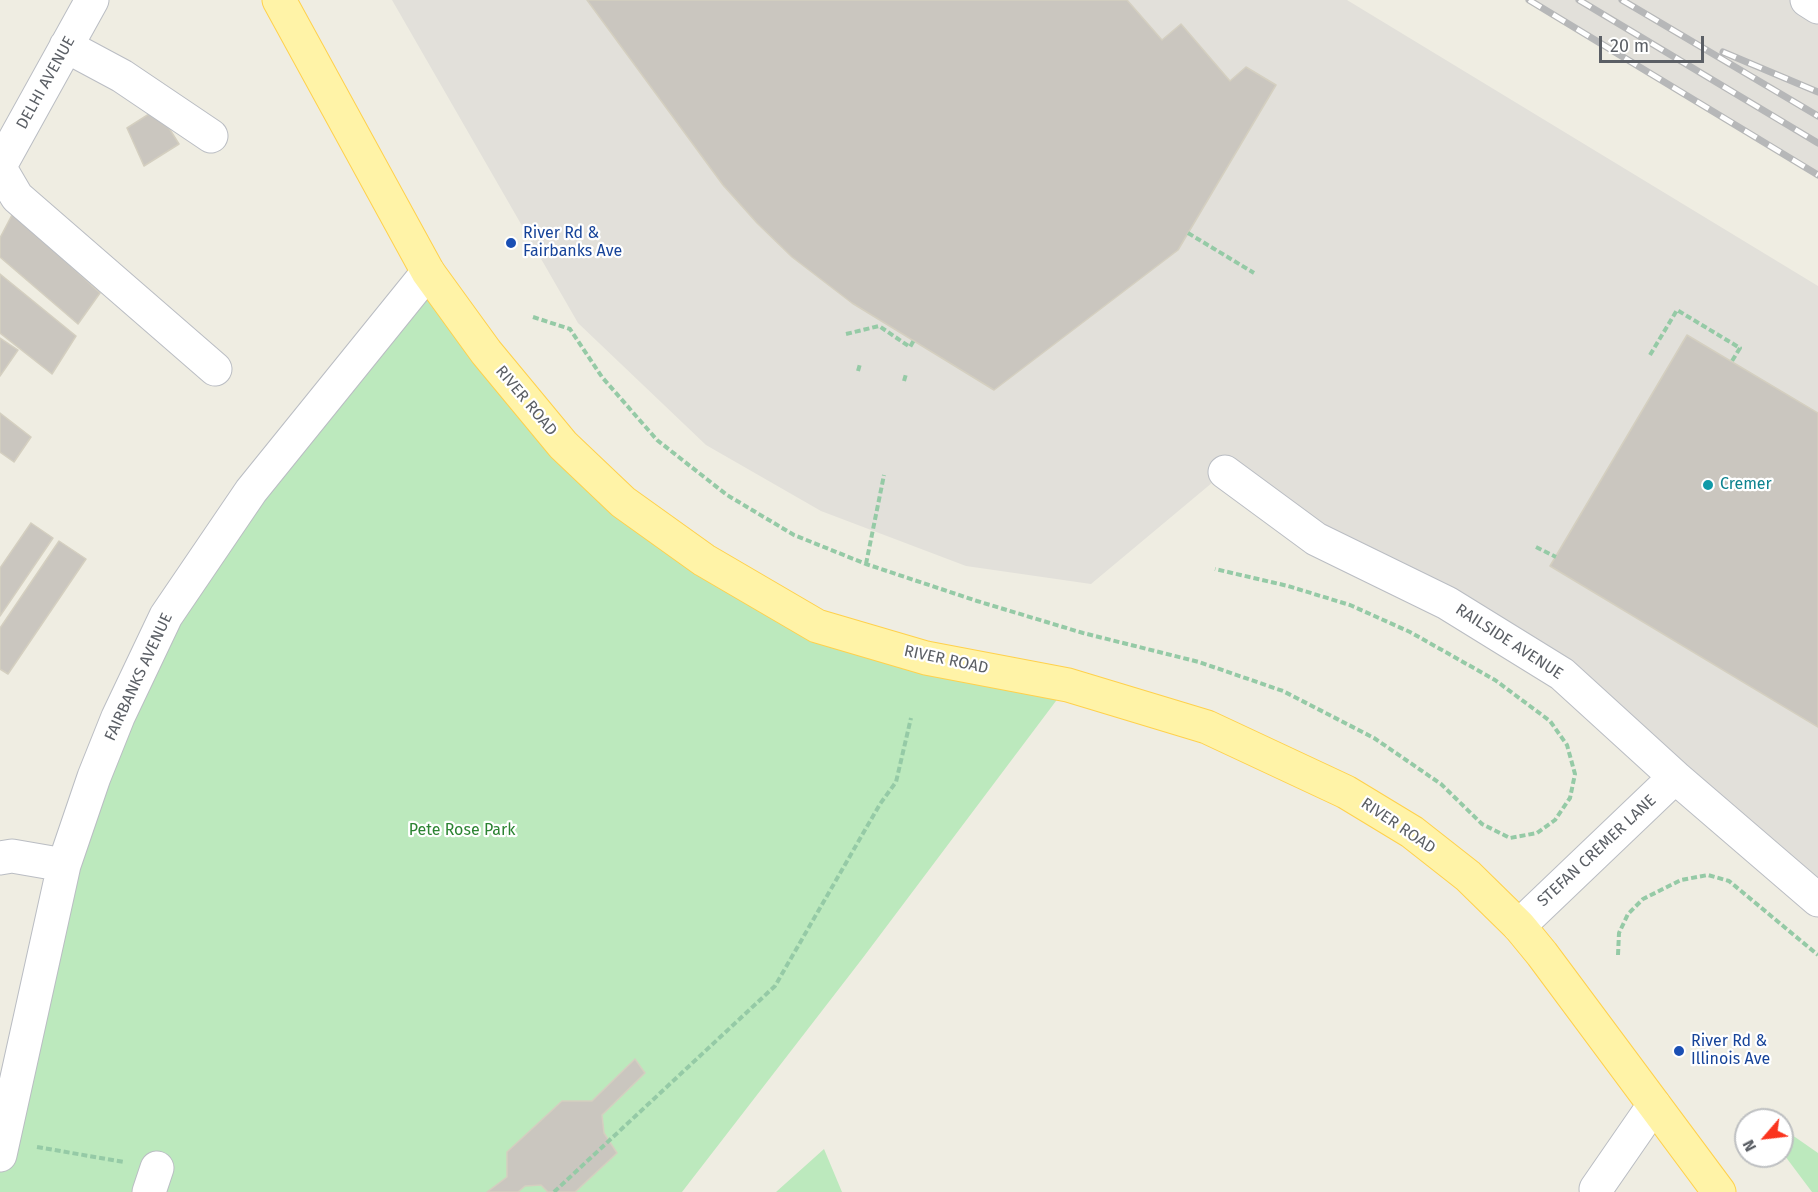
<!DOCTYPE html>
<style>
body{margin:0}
#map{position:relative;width:1818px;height:1192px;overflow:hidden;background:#efede2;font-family:"Fira Sans",sans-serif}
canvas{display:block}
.north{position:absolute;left:1734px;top:1108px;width:60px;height:60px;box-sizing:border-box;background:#fff;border:2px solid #bdbfc1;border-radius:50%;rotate:242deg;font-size:16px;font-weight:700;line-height:24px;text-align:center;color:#5b5f65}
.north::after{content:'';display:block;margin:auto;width:21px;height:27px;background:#fa341e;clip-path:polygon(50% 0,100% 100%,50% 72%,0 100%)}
.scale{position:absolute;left:1599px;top:36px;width:105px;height:27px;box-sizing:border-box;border:3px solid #5b5f65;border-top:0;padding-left:8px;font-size:18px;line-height:21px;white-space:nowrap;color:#5b5f65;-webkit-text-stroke:4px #fff;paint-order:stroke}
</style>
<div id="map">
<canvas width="1818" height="1192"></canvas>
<div class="north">N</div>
<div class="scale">20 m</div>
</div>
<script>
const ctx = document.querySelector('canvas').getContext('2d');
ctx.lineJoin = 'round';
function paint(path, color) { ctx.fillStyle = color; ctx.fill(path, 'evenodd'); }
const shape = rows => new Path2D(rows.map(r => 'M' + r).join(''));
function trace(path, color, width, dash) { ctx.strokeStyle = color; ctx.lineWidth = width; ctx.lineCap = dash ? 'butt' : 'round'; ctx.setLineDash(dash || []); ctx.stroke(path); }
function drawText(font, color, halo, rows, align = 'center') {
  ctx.font = font + ' "Fira Sans",sans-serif'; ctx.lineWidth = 4.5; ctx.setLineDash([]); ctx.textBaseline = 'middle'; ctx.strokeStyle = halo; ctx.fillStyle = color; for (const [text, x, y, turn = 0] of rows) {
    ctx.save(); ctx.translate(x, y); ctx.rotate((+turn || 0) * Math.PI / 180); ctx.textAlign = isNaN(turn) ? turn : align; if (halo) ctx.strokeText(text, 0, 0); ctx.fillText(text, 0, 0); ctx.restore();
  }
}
paint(shape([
 [392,0,1347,0,1818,286,1818,900,1562,674,1225,472,1091,584,966,566,821,511,706,445,578,323],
 [1529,0,1818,0,1818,175]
]), '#e2e0da');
paint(shape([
 [428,272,563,445,818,626,1068,685,862,959,682,1192,0,1192,0,1155,64,865,166,616],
 [1782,1128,1818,1153,1818,1192,1812,1192,1782,1152],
 [824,1149,842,1192,776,1192]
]), '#bce9bd');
const building = shape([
 [587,0,1127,0,1162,40,1181,24,1230,81,1246,67,1276,85,1178,250,994,390,852,303,792,257,757,223,723,185,587,0],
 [157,109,179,144,144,166,127,128,157,109],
 [13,213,100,293,78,324,0,257,0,238,13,213],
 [0,274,76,336,52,374,0,333,0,274],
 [1687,335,1818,413,1818,727,1550,566,1687,335],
 [0,338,18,350,0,376,0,338],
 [0,413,31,437,14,462,0,452,0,413],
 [31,523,53,538,0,616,0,568,31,523],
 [59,541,86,559,8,674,0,669,0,628,59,541],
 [635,1059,645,1073,602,1115,604,1133,617,1153,575,1192,548,1192,541,1185,525,1186,518,1192,487,1192,507,1177,507,1152,562,1101,592,1101,635,1059]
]);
paint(building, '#cac6bf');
trace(building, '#d4cfc0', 1.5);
const minor = shape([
 [1807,0,1818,7],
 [66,46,122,76,211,136],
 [0,166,92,0],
 [0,168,17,197,215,369],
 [1225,472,1316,539,1447,603,1562,674,1675,777,1818,900],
 [0,858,12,856,64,865],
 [1519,926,1675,777],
 [0,1155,64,865,94,777,118,717,166,616,251,491,428,272],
 [1596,1189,1654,1105],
 [149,1192,157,1168]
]);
const major = shape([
 [279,0,428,272,486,352,563,445,623,502,704,560,817,626,926,658,1068,685,1207,727,1346,792,1412,832,1468,876,1519,926,1542,954,1719,1192]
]);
trace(minor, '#babdc3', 35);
trace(major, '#ffd14c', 35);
trace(shape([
 [1188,233,1254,273],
 [533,317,570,329,602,377,657,440,727,495,794,535,866,564,977,601,1083,633,1199,662,1283,691,1374,738,1441,784,1482,824,1510,838,1537,833,1555,820,1570,798,1575,774,1567,745,1550,721,1495,680,1410,632,1350,605,1288,586,1215,569],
 [846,334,879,326,910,347,914,340],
 [1650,355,1677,310,1740,348,1732,361],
 [858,371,860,364],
 [904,381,906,374],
 [1536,547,1556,557],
 [866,564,884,475],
 [1618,955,1619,933,1628,914,1643,899,1681,880,1708,875,1729,881,1818,955],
 [37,1147,124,1162],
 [554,1192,775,986,880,804,896,782,911,718]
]), '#95caa6', 4, [6, 3]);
trace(minor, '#fff', 33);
trace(major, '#fff3a7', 33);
const rail = shape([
 [1529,0,1818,175],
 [1579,0,1818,143],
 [1622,0,1818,116],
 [1723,52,1818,92]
]);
trace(rail, '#b6b7b8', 7);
trace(rail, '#fff', 4.5, [14]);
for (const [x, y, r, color] of [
 [511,243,6,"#1a4fb4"],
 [1708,485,6,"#0f9aa8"],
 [1679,1051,6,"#1a4fb4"]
]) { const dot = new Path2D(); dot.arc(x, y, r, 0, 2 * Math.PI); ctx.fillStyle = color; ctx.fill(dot); trace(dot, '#fff', 2); }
drawText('16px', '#5b5f65', '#fff', [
 ["DELHI AVENUE",46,83,-61],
 ["RIVER ROAD",526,401,50],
 ["RAILSIDE AVENUE",1509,642,33],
 ["RIVER ROAD",946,660,12],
 ["FAIRBANKS AVENUE",139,677,-65],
 ["RIVER ROAD",1398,826,34],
 ["STEFAN CREMER LANE",1597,851,-43]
]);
drawText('16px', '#164399', '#fff', [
 ["River Rd &",523,234],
 ["Fairbanks Ave",523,252],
 ["River Rd &",1691,1042],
 ["Illinois Ave",1691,1060]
], 'left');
drawText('16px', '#0d838f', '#fff', [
 ["Cremer",1720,485]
], 'left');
drawText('16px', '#2c8332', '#fff', [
 ["Pete Rose Park",462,831]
]);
</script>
